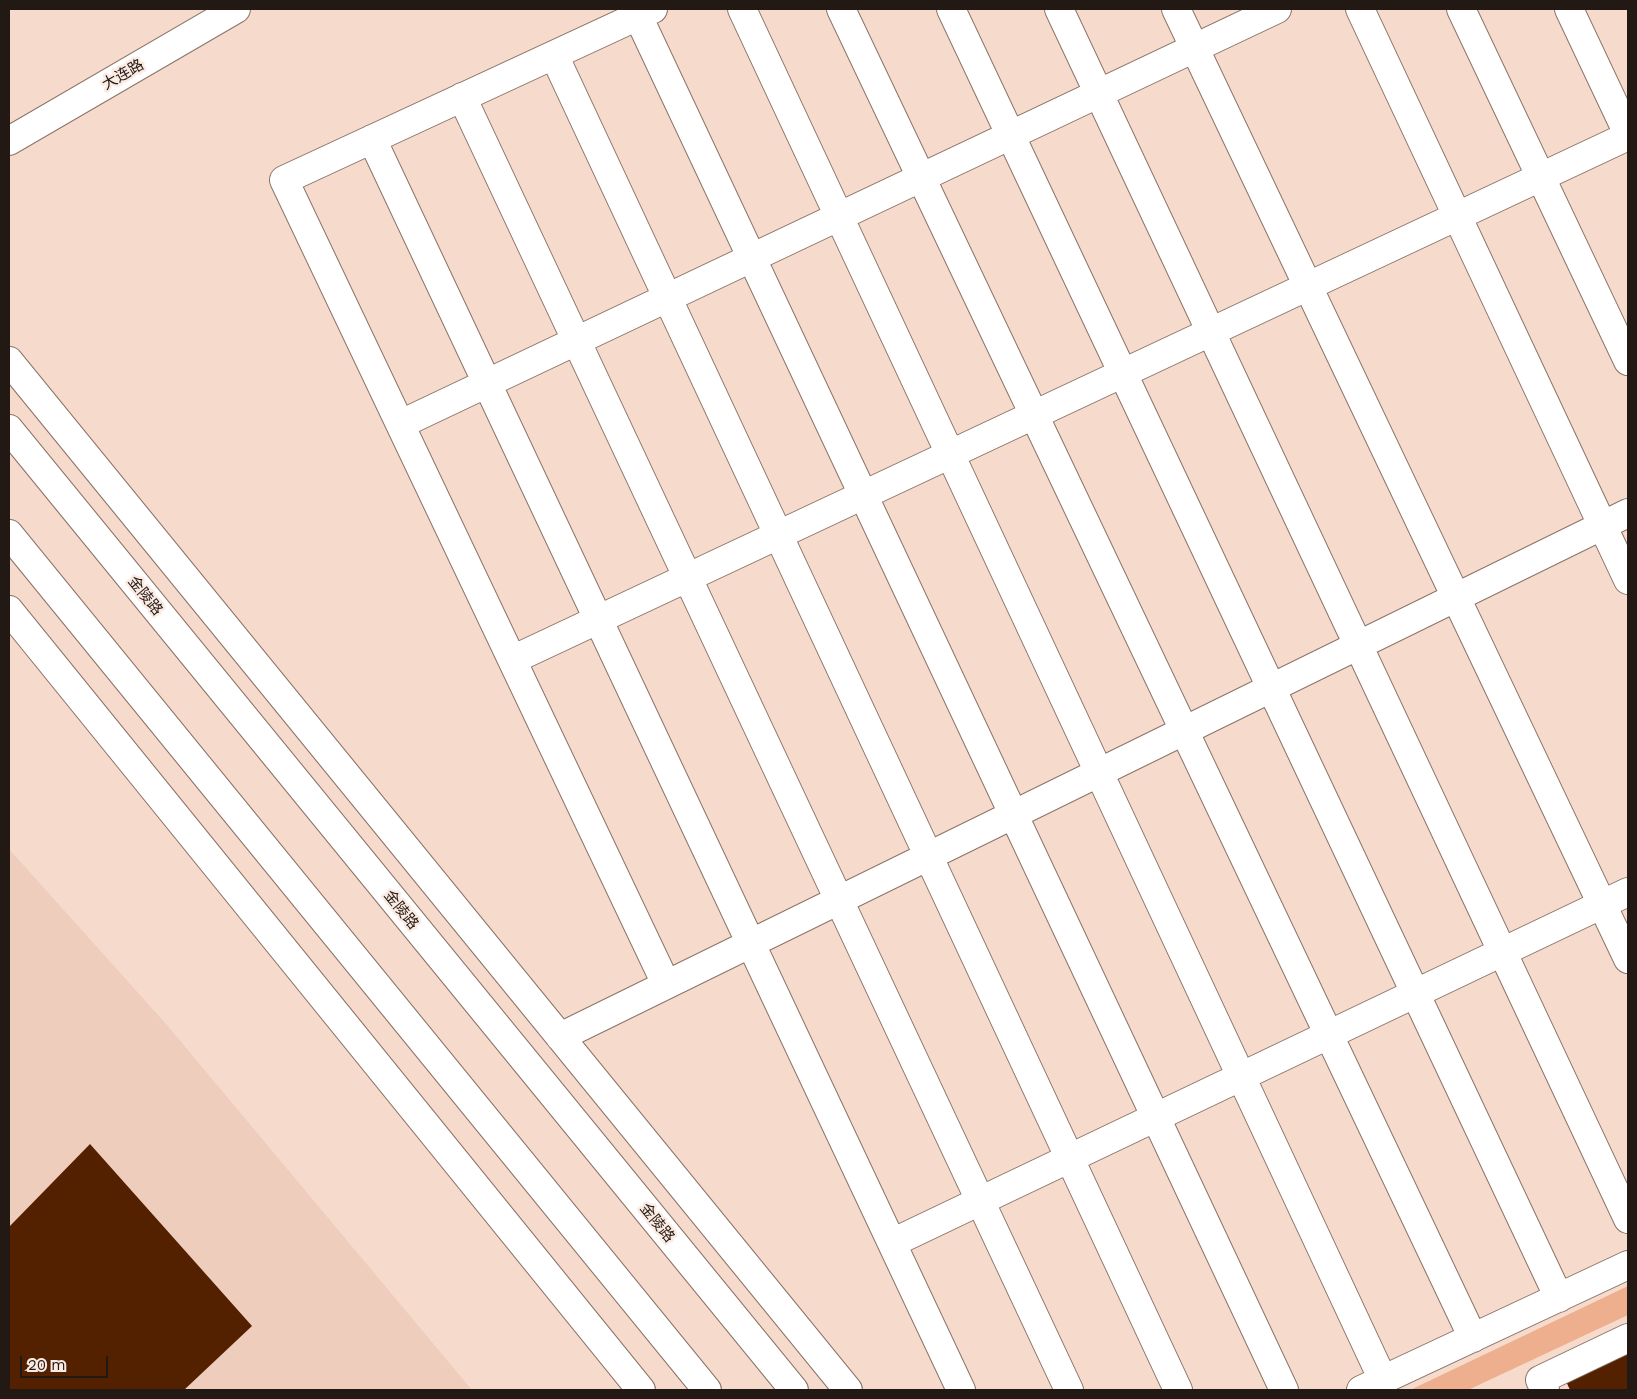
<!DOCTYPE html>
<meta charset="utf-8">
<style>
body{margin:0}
#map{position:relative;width:1637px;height:1399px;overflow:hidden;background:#f6dbcd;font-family:"Work Sans",sans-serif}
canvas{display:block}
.frame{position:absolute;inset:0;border:10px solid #221914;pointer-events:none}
.scale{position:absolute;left:20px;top:1356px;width:88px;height:22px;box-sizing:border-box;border:2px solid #221914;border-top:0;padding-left:6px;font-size:15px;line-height:18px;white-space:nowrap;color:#221914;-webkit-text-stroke:4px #fbebe3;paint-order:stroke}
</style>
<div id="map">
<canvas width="1637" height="1399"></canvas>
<div class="frame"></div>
<div class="scale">20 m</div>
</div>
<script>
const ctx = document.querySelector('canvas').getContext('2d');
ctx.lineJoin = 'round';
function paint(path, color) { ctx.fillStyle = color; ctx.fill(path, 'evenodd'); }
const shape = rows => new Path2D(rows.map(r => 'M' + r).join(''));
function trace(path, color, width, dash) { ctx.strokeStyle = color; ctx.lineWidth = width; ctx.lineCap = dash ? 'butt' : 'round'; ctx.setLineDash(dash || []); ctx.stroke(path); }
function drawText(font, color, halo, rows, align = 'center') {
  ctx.font = font + ' "Work Sans","Noto Sans SC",sans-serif'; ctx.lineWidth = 5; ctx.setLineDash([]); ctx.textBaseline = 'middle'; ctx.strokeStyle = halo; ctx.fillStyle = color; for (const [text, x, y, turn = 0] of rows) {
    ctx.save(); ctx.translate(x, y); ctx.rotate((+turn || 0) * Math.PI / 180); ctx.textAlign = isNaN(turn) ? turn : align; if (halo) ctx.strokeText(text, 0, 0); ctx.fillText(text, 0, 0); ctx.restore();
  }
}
paint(shape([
 [9,849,167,1025,472,1390,9,1390]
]), '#efcdbc');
paint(shape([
 [1628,1286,1628,1315,1468,1390,1410,1390]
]), '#eeaf8e');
paint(shape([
 [90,1144,252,1326,184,1390,9,1390,9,1227],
 [1628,1349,1628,1390,1570,1390,1564,1377]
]), '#542100');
const minor = shape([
 [653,9,284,180,666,984],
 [742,9,1383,1380],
 [841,9,1473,1338],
 [951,9,1559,1298],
 [1059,9,1628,1219],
 [1176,9,1628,959],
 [1360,9,1628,580],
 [1461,9,1628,361],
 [1569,9,1628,134],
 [638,16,1284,1390],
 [554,55,1178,1390],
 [462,97,1069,1390],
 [372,139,961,1390],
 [9,141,236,9],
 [9,361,848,1390],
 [401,424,1277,9],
 [9,429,794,1390],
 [9,534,707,1390],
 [9,610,641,1390],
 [512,660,1628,136],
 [560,1037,1628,513],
 [892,1243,1628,892],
 [1361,1390,1628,1265],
 [1545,1390,1540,1380,1628,1338]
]);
trace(minor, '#8b7367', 30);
trace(minor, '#fff', 28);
drawText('15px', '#221914', '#fbebe3', [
 ["大连路",123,75,-30],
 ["金陵路",145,596,51],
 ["金陵路",401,910,51],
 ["金陵路",657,1223,51]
]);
</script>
